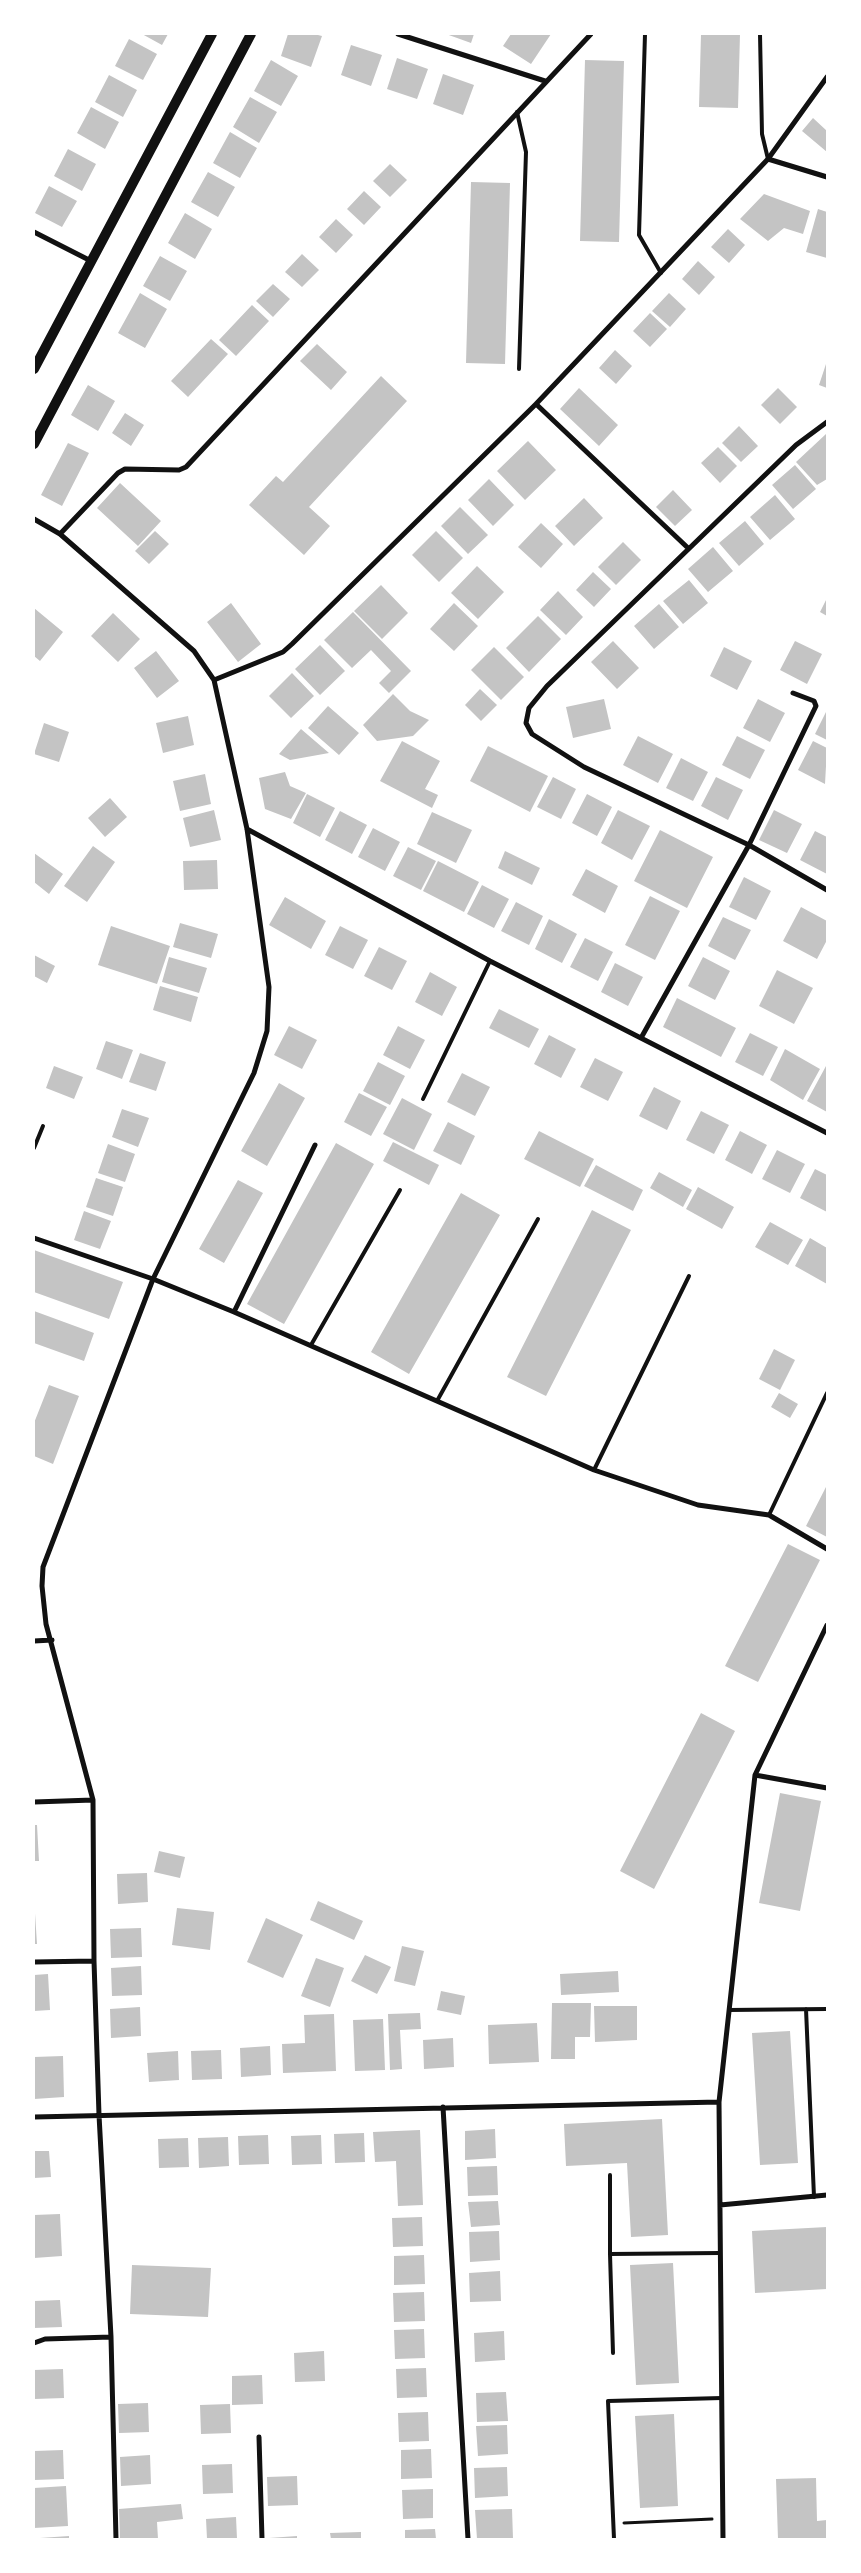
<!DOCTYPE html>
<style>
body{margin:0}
#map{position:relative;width:861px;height:2573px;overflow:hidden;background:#fff;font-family:Roboto,sans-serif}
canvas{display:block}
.frame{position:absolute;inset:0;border:35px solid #fff;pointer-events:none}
</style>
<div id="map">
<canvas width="861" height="2573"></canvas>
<div class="frame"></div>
</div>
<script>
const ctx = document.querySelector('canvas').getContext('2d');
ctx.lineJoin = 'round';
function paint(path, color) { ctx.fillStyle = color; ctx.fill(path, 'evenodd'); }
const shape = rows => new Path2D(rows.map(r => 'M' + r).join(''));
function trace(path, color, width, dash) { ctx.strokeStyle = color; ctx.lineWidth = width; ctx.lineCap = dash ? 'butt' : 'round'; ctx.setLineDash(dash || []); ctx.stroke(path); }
paint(shape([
 [142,34,168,34,162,45],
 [288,34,314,34,322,36,311,67,281,56],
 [446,34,474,34,471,43],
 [511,34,551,34,531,64,503,46],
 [701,34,740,34,738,108,699,107],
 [129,39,157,54,143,80,115,66],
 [351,45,382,55,371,86,341,75],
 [397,58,428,69,417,99,387,89],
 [271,60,298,76,281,106,254,91],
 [585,60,624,61,619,242,580,241],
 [443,74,474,85,463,115,433,104],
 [109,75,137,90,123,117,95,102],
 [250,97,277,112,259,143,233,127],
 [91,107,119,122,105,149,77,133],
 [813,118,827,131,827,152,802,131],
 [230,132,257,148,240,178,213,163],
 [68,149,96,164,82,191,54,176],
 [390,164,407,180,390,197,373,181],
 [208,172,235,187,218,217,191,202],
 [471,182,510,183,505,364,466,363],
 [49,186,77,201,62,227,35,213],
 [364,191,381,207,364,225,347,209],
 [764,194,810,211,803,234,784,228,768,241,740,219],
 [818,209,827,212,827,258,806,252],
 [185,213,212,229,195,259,168,243],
 [336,219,353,235,336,253,319,237],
 [728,229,745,245,729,263,711,247],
 [302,254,319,270,302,287,285,272],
 [160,256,187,271,170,301,143,286],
 [698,261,715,277,699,295,682,279],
 [273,284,290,299,273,317,256,301],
 [140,293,167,309,145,348,118,333],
 [669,293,686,309,670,327,652,311],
 [252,305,269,321,236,356,219,340],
 [650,313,667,329,650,347,633,331],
 [211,339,228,354,188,397,171,381],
 [317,344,347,372,331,390,300,361],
 [615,350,632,366,616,384,599,368],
 [827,361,827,388,819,385],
 [381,376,407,401,309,507,330,526,304,555,249,505,276,476,283,482],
 [88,385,115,401,98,431,71,415],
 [579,388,618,425,599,446,560,409],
 [778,388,797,407,780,424,761,405],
 [125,413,144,425,131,446,112,433],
 [739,426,758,446,741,462,722,443],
 [826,434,827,479,817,485,796,462],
 [528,441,556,470,525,500,497,471],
 [68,443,89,453,62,506,41,495],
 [718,447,737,466,720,483,701,463],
 [795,465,816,489,793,509,772,485],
 [489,479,514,505,493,526,468,500],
 [120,483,161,521,138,546,97,508],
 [673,490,692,510,675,526,656,507],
 [775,495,795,519,770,540,750,517],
 [584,498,603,518,574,546,555,526],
 [460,507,488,535,468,554,441,526],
 [745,521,764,544,739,566,719,543],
 [541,523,563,544,541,568,518,547],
 [155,531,169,544,149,564,135,551],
 [436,531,463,558,439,582,412,555],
 [623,542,641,560,616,585,598,567],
 [713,547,733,571,708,592,688,569],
 [477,566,504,592,478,619,451,593],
 [593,572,611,589,594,607,576,590],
 [689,580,708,603,683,624,663,601],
 [381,585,408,613,382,639,354,611],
 [558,591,583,617,566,635,540,610],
 [827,598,827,616,820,612],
 [231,603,261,644,238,662,207,622],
 [454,603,478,626,454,651,430,629],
 [659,604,679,627,654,649,634,626],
 [34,608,63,632,40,661,34,656],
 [353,612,411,671,389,693,379,683,391,671,371,650,352,668,324,640],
 [113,613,140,639,118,662,91,636],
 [538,616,561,639,529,672,506,648],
 [613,641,639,668,617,689,591,662],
 [795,641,822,654,807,684,780,670],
 [320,645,345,671,320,695,295,669],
 [494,647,524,677,501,700,471,670],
 [724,647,752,661,737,690,710,676],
 [156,651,179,681,157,698,134,668],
 [292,673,314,696,291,718,269,696],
 [480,689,497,705,481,721,465,705],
 [393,694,410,711,429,720,413,736,377,741,363,725],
 [604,699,611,729,573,738,566,707],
 [758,699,785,713,770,742,743,728],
 [328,706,359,733,339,755,308,728],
 [827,710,827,740,815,734],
 [188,716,194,745,163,753,156,723],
 [44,723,69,732,59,762,34,754],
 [301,729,329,753,290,760,279,754],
 [638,736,673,754,658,783,623,765],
 [737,736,765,750,750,779,722,765],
 [402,741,440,761,425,789,438,795,432,808,380,781],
 [813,741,827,748,825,784,798,770],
 [488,746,548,776,530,812,470,781],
 [681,758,708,772,693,801,666,788],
 [285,772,290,786,306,793,291,819,265,809,259,778],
 [205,774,211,804,180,811,173,781],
 [553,777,576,789,561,819,537,807],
 [716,777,743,790,728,820,701,806],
 [307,794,335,808,320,837,293,823],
 [587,794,612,807,597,836,572,823],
 [110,798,127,817,105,837,88,818],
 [214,810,221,840,190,847,183,818],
 [618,810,650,826,632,860,601,843],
 [774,810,802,824,787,853,759,840],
 [340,811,367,825,352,854,325,840],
 [432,812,472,830,456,863,417,844],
 [373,828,400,842,385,871,358,857],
 [660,830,713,857,687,908,634,881],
 [815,831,827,837,827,874,800,860],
 [93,846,115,862,87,902,64,886],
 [408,847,436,861,421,890,393,876],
 [505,851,540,868,532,885,498,868],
 [34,853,63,874,49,894,34,882],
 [217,860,218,889,184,890,183,861],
 [438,861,479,882,464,912,423,891],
 [586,869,618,886,605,913,572,895],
 [744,877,771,891,756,920,729,907],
 [482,885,509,899,494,928,467,914],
 [650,896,680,911,655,960,625,945],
 [285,897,326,921,311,949,269,925],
 [516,902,543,916,529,945,501,931],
 [801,907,827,921,827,940,817,959,783,941],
 [723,917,751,930,735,960,708,946],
 [549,919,577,934,562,963,535,949],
 [180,923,218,934,211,958,173,947],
 [111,926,170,946,157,984,98,965],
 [340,926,368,940,353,969,325,955],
 [585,938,613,952,598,981,570,967],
 [379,947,407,961,392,990,364,976],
 [34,955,55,966,47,983,34,976],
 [169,957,207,968,199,993,162,982],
 [703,957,730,971,715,1000,688,986],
 [615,963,643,977,628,1006,601,992],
 [777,970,813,988,794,1024,759,1006],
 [430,972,457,987,442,1016,415,1002],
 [160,986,198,997,191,1022,153,1010],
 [677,998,736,1028,721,1057,663,1027],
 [499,1009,539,1029,529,1048,489,1028],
 [289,1026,317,1040,302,1069,274,1055],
 [398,1026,425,1040,410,1069,383,1055],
 [750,1033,778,1047,763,1076,735,1062],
 [549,1035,576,1049,561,1078,534,1064],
 [106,1041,133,1050,122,1079,96,1069],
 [785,1049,820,1069,803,1100,770,1080],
 [140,1053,166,1062,156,1091,129,1082],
 [595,1058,623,1072,608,1101,580,1087],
 [378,1062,405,1076,390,1105,363,1091],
 [54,1066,83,1077,74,1099,46,1088],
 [826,1066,827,1067,827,1112,807,1101],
 [462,1073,490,1087,475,1116,447,1102],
 [279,1083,305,1098,267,1166,241,1151],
 [654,1087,681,1101,667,1130,639,1116],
 [359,1093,387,1107,371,1136,344,1122],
 [402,1098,432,1114,414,1150,383,1134],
 [122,1109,149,1118,138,1147,112,1137],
 [701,1111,729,1125,714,1154,686,1140],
 [448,1122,475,1136,461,1165,433,1151],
 [539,1131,594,1159,580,1187,524,1159],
 [740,1131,767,1145,752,1174,725,1160],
 [393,1142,439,1165,429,1185,383,1161],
 [336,1143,374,1164,284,1324,247,1304],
 [108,1144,135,1154,125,1182,98,1173],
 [777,1150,805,1164,790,1193,762,1179],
 [596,1165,643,1190,633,1211,584,1186],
 [815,1169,827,1175,827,1212,800,1198],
 [659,1172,692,1190,683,1207,650,1188],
 [96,1178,123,1187,113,1216,86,1207],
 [238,1180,263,1193,224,1263,199,1249],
 [698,1187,734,1207,722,1229,686,1209],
 [461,1193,500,1215,409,1374,371,1352],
 [592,1210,631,1230,546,1396,507,1377],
 [84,1211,111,1221,100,1249,74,1240],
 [770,1222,803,1240,788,1265,755,1247],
 [810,1238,827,1248,827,1284,795,1266],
 [34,1250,123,1282,109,1319,34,1292],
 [34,1311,94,1333,84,1361,34,1343],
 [774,1349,795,1360,780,1390,759,1379],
 [49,1385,79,1396,53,1464,34,1456,34,1423],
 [779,1393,798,1404,790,1418,771,1407],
 [827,1485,827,1537,806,1526],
 [788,1544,820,1560,758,1682,725,1666],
 [701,1713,735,1731,654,1889,620,1871],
 [780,1793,821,1801,800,1911,759,1903],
 [34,1825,37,1825,39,1861,34,1861],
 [159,1851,185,1857,180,1878,154,1872],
 [147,1873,148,1902,118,1904,117,1874],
 [34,1898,37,1944,34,1944],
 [318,1901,363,1921,354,1940,310,1920],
 [177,1908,214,1912,210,1950,172,1945],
 [266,1918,303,1935,283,1978,247,1962],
 [141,1928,142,1957,111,1958,110,1929],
 [402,1946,424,1951,415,1986,394,1981],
 [365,1955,391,1967,377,1994,351,1981],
 [316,1958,344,1968,330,2007,301,1996],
 [141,1966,142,1995,112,1996,111,1968],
 [618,1971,619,1992,561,1995,560,1974],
 [48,1974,50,2010,34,2011,34,1975],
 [441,1991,465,1996,461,2015,437,2010],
 [552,2003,591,2003,590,2037,575,2037,575,2059,551,2059],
 [594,2006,637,2006,637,2040,595,2042],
 [140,2007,141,2036,111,2038,110,2009],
 [420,2013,421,2029,400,2030,402,2069,390,2070,388,2014],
 [334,2014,336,2071,283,2073,282,2044,305,2043,304,2015],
 [383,2019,385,2070,355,2071,353,2020],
 [537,2023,539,2062,489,2064,488,2025],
 [790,2031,798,2163,760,2165,752,2033],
 [453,2038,454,2067,424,2069,423,2040],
 [270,2046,271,2075,241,2077,240,2048],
 [221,2050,222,2079,192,2080,191,2051],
 [178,2051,179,2080,149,2082,147,2053],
 [63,2056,64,2097,34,2099,34,2057],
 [662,2119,668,2235,631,2237,627,2163,566,2166,564,2124],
 [495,2129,496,2158,465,2160,465,2131],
 [420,2130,423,2205,398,2206,396,2161,375,2162,373,2132],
 [364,2133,365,2162,335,2163,334,2134],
 [268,2135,269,2164,239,2165,238,2136],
 [321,2135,322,2164,292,2165,291,2136],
 [228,2137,229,2166,199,2168,198,2138],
 [188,2138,189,2167,159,2168,158,2139],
 [34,2151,49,2151,51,2177,34,2178],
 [497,2166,498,2195,468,2196,467,2167],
 [498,2201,500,2225,471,2227,468,2202],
 [60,2214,62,2256,34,2258,34,2215],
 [422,2217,423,2246,393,2247,392,2218],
 [827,2227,827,2289,755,2293,752,2231],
 [499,2231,500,2260,470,2262,469,2232],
 [424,2255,425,2284,394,2285,394,2256],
 [673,2263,679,2383,636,2385,630,2265],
 [132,2265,211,2268,208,2317,130,2314],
 [500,2271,501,2301,470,2302,469,2273],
 [424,2292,425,2321,394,2322,393,2293],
 [60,2300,62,2327,34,2328,34,2301],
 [424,2329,425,2358,395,2359,394,2330],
 [504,2331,505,2360,475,2362,474,2333],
 [324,2351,325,2381,295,2382,294,2353],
 [426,2368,427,2397,397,2398,396,2369],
 [63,2369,64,2398,34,2399,34,2370],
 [262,2375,263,2404,232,2405,232,2376],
 [506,2392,508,2421,477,2422,476,2393],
 [148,2403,149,2432,119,2433,118,2404],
 [230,2404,231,2433,201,2434,200,2405],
 [428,2412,429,2441,399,2442,398,2413],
 [674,2414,678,2506,640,2508,635,2416],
 [507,2425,508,2454,478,2456,476,2426],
 [431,2449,432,2478,401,2479,401,2450],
 [63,2450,64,2479,34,2480,34,2451],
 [150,2455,151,2484,121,2486,120,2457],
 [232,2464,233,2493,203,2494,202,2465],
 [507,2467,508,2496,475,2498,474,2468],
 [297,2476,298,2505,268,2506,267,2477],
 [816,2478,817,2521,827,2520,827,2539,778,2539,776,2479],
 [66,2486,68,2526,34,2528,34,2488],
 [433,2489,433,2518,403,2519,402,2490],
 [181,2504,183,2519,157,2522,158,2539,120,2539,119,2509],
 [512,2509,513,2539,477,2539,475,2510],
 [236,2517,237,2539,207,2539,206,2519],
 [435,2529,436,2539,405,2539,405,2530],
 [361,2532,361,2539,331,2539,330,2533],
 [69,2536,69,2539,40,2539,40,2538],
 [297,2536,297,2539,269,2539,269,2538]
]), '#c4c4c4');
trace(shape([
 [624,2523,712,2519]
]), '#111', 3);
trace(shape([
 [645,34,639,235,661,273],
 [760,34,762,134,768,159],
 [517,112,526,152,519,369],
 [423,1099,490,961],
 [34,1148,43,1126],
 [311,1345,400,1190],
 [437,1401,538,1219],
 [594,1470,689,1276],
 [769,1515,827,1393],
 [806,2009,814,2197],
 [729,2010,827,2009],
 [610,2254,610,2175],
 [613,2353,610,2254,720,2253],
 [614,2539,608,2401,722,2398]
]), '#111', 4);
trace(shape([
 [398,34,545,81],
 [768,159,827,177],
 [34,232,91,261],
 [536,404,688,548],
 [827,422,796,445,547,686,529,708,526,723,532,734,584,767,749,845,827,890],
 [34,519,60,534,194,651,214,680,247,829,269,987,267,1031,254,1073,153,1279,43,1567,42,1586,46,1624,93,1800,94,1961,99,2115,111,2337,116,2539],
 [60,534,118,473,125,469,179,470,186,467,591,34],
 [214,680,283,652,292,644,536,404,768,159,827,77],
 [247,829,490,961,827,1133],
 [641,1038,749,845,816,706,814,701,793,693],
 [34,1238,153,1279,234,1312,594,1470,698,1505,769,1515,827,1549],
 [234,1312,315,1145],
 [34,1641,52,1640],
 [755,1775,827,1788],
 [34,1802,93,1800],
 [34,1962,94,1961],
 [443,2107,468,2539],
 [34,2117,719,2102],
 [720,2205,827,2195],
 [34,2343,45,2339,111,2337],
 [259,2437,262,2539],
 [723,2539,719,2102,755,1775,827,1625]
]), '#111', 5);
trace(shape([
 [34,369,212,34],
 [34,444,251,34]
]), '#111', 10);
</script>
